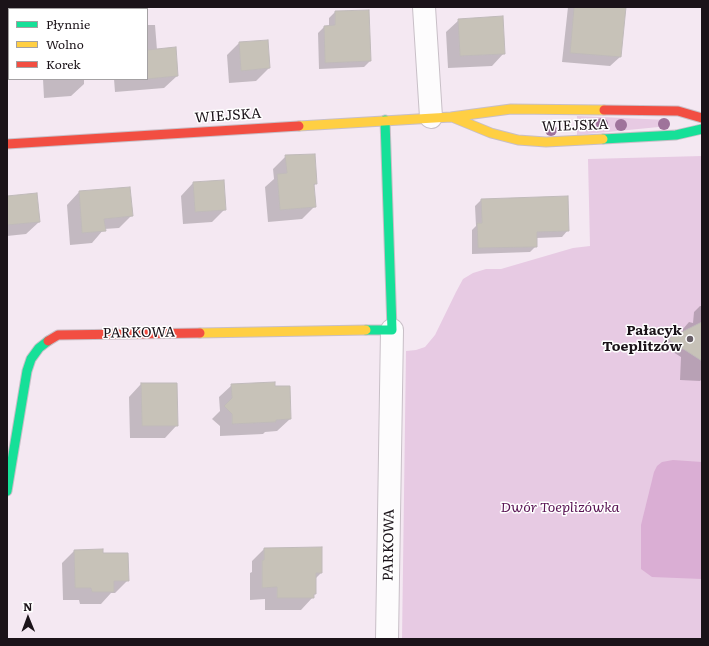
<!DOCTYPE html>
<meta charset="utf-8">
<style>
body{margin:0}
#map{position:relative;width:709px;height:646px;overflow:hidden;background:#f4e8f2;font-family:Literata,serif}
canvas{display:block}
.frame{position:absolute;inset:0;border:8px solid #1b1319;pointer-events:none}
.legend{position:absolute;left:8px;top:8px;width:140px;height:72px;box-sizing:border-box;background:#fff;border:1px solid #a4a1a3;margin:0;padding:5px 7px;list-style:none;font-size:12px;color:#1b1319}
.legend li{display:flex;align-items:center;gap:8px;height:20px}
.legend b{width:20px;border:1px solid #a4a1a3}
.north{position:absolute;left:8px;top:598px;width:40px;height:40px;-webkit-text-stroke:3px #fff;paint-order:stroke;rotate:359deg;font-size:11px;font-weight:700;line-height:16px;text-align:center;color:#1b1319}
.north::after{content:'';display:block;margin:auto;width:14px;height:18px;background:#1b1319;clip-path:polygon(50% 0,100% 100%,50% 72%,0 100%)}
</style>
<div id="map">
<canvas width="709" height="646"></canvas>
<div class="frame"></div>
<ul class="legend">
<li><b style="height:5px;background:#16e098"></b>Płynnie</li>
<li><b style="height:5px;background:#ffcf43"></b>Wolno</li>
<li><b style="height:5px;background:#f24e42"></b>Korek</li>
</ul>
<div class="north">N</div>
</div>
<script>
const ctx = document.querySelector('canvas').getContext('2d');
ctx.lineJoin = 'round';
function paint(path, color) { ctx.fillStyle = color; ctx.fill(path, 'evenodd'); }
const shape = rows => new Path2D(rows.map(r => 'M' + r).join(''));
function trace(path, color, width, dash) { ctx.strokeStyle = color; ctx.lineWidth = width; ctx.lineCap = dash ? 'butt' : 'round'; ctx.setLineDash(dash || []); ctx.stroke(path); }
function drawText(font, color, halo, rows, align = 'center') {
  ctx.font = font + ' Literata,serif'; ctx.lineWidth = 3; ctx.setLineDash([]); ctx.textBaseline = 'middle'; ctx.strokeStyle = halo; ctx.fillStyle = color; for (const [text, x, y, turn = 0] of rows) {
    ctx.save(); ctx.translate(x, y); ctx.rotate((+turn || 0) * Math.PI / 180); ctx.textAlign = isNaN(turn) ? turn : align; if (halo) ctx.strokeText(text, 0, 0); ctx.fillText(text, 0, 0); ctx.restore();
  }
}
paint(shape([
 [577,116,668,120,669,126,577,135],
 [702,156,702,639,402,639,406,351,416,350,425,347,435,335,456,292,463,279,473,273,486,269,501,269,573,248,590,246,588,159]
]), '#e7cae3');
paint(shape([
 [673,460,702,462,702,579,652,577,641,569,641,525,654,472,657,466,662,462]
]), '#daaed4');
paint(shape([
 [568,7,625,7,620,57,610,66,562,62],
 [335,12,370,61,364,67,319,69,318,33,324,27,329,26,329,18],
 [459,20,504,53,492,66,448,68,446,32],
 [147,25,155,25,157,50,177,76,164,88,115,92,114,79,147,79],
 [239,43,269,68,256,81,229,83,227,55],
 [43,79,84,79,84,84,71,96,44,98],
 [286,156,316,183,313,187,315,206,302,219,268,222,265,187,274,179,273,169],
 [193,183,225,209,212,222,183,224,181,196],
 [129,188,132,215,119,228,104,229,92,243,70,245,67,205,79,192],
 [7,197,39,222,26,234,7,236],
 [481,200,568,230,562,237,536,238,536,246,530,252,472,254,472,230,476,226,475,206],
 [700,306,702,306,702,379,700,381,680,380,681,357,662,345,668,339,683,332,683,329,689,322,693,323,694,312],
 [141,384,177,425,165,438,130,438,129,397],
 [232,385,274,387,290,419,277,431,265,432,263,434,220,436,220,426,212,419,220,411,219,397],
 [264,549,321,573,315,579,315,593,313,597,301,610,265,610,265,599,250,600,250,573,252,572,252,561],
 [75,550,102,554,128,580,115,593,111,593,101,604,80,604,79,600,63,600,62,563]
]), '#0003');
const building = shape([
 [574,7,626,7,621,57,570,53,574,7],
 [369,10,371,61,325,63,324,26,335,25,335,11,369,10],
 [503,16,505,54,460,56,458,19,503,16],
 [268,40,270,68,241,71,239,42,268,40],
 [176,47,178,76,147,79,147,50,176,47],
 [315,154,317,184,314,184,316,207,280,210,277,174,287,173,285,155,315,154],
 [224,180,226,210,195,212,193,182,224,180],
 [130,187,133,216,104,219,106,231,82,233,79,191,130,187],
 [37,193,40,222,7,225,7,196,37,193],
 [568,196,569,231,537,232,537,247,478,248,477,223,482,223,481,199,568,196],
 [702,322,702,361,668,339,702,322],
 [275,382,275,386,290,386,291,419,276,420,276,422,232,424,232,414,224,406,232,398,231,384,275,382],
 [141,383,177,383,178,426,142,426,141,383],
 [322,547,322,573,316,573,316,594,314,594,314,598,277,598,277,587,262,588,262,560,264,560,264,548,322,547],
 [103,549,103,553,128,553,129,581,114,581,114,592,92,592,91,588,75,588,74,550,103,549]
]);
paint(building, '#c7c2b8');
trace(building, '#c0baba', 1);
const street = shape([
 [424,7,431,117],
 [387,639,392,330]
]);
const fast = shape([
 [603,139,676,135,702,129],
 [366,330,392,330,385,120],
 [7,491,27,371,31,359,39,348,48,341]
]);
const slow = shape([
 [452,117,491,133,518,140,546,142,603,139],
 [299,126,451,117,511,109,604,110],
 [200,333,366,330]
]);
const jam = shape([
 [604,110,678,111,702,118],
 [7,144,299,126],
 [48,341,58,335,200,333]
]);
trace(street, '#c8bfc7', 24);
trace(fast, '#c8bfc7', 11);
trace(slow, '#c8bfc7', 11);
trace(jam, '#c8bfc7', 11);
trace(street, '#fdfcfd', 22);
trace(fast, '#16e098', 9);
trace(slow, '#ffcf43', 9);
trace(jam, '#f24e42', 9);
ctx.fillStyle = '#9f739b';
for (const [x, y] of [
 [602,124],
 [664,124],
 [586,125],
 [621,125],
 [551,130]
]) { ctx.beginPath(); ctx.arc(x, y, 6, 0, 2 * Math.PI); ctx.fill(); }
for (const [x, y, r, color] of [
 [690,339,4,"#675e65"]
]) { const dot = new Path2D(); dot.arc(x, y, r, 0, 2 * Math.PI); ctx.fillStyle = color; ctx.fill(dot); trace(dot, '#fff', 1.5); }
drawText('14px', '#1b1319', '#fff', [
 ["WIEJSKA",228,116,-4],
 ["WIEJSKA",575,126,-2],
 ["PARKOWA",139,333,-1],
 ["PARKOWA",389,545,-89]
]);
drawText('bold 14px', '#1b1319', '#fff', [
 ["Pałacyk",682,331],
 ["Toeplitzów",682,347]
], 'right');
drawText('italic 14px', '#591454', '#fff', [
 ["Dwór Toeplizówka",560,508]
]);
</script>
